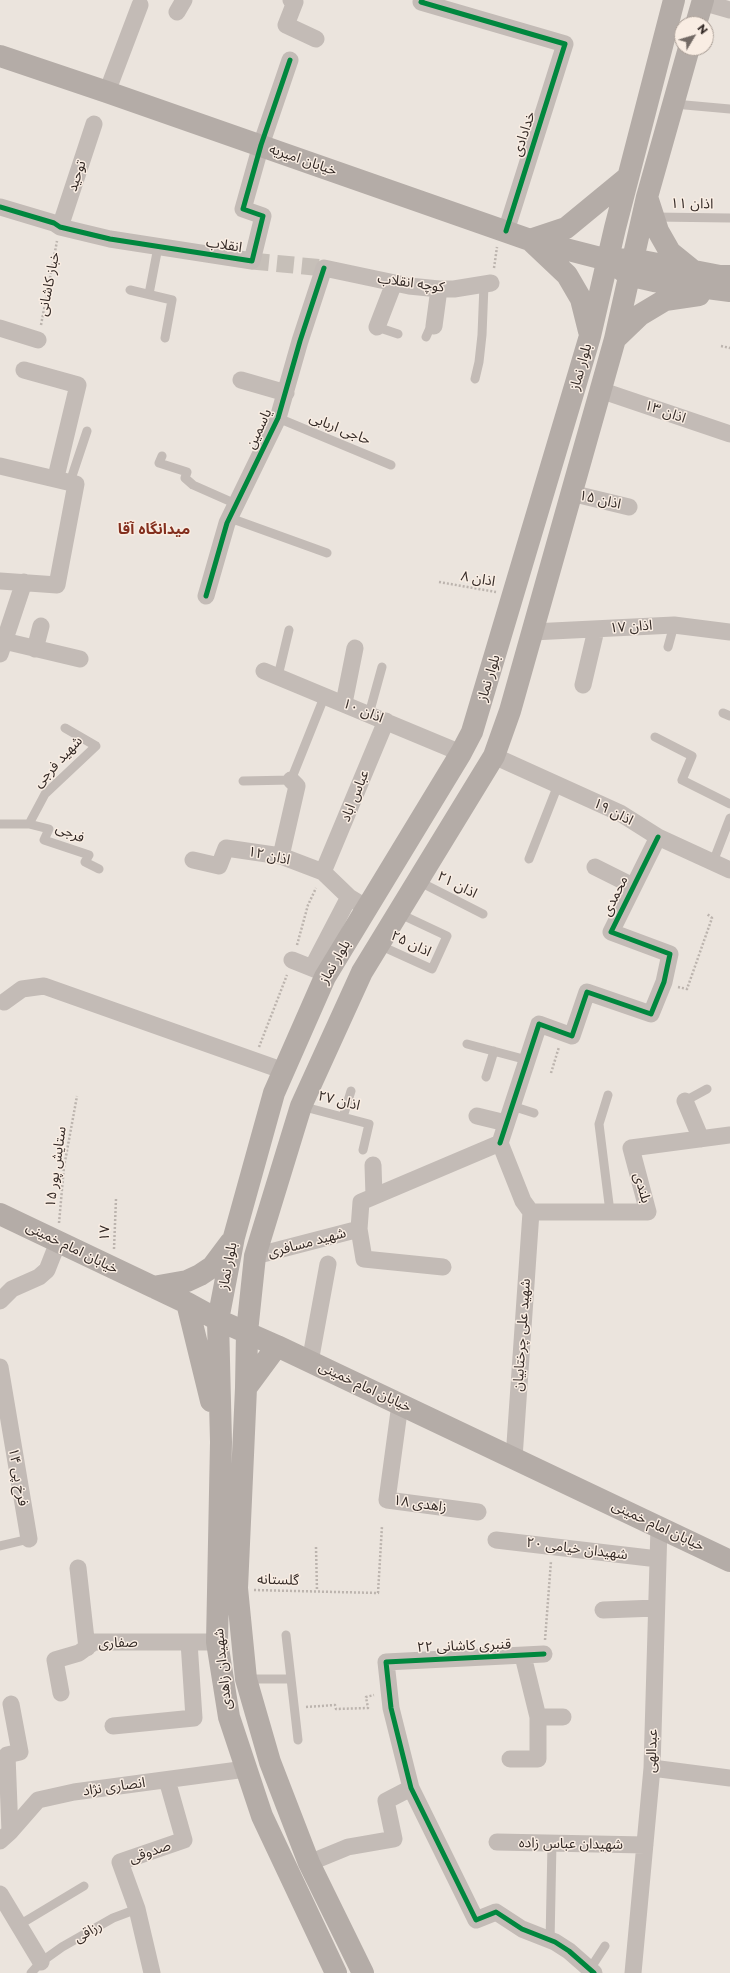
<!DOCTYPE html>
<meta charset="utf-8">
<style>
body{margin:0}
#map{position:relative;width:730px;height:1973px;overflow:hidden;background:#ebe4dd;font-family:Montserrat,sans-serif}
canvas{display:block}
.north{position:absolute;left:674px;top:16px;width:40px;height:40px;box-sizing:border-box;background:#f9ede3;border:1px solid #aa9f97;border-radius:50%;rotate:52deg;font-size:11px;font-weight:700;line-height:16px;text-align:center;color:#332925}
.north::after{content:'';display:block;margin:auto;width:14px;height:18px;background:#736a65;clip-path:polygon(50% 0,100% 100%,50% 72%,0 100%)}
</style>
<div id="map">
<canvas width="730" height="1973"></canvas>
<div class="north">N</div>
</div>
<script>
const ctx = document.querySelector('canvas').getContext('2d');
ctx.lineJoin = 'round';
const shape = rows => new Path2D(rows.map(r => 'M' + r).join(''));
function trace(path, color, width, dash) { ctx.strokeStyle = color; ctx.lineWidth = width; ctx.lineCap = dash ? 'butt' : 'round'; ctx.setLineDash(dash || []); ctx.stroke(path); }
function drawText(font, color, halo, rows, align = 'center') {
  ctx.font = font + ' Montserrat,"Noto Sans Arabic",sans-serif'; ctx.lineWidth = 3; ctx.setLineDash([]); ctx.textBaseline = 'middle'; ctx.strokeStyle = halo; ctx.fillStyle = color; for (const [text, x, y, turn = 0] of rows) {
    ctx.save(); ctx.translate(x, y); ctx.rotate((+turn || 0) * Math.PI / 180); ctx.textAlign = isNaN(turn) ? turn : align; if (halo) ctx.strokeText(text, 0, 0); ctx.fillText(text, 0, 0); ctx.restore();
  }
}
trace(shape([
 [252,261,324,268]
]), '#c6bfb8', 17, [17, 8]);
trace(shape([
 [494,268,497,247],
 [41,325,57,241],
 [721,346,730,348],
 [439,582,496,592],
 [297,945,308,905,316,888],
 [678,987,687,989,712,918,707,914],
 [259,1047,287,975],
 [551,1073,559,1047],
 [59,1223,64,1167,77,1096],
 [114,1249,116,1199],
 [316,1547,317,1591],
 [254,1590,378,1593,382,1526],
 [545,1640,551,1561],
 [306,1707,335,1705,336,1709,368,1708,366,1697,374,1695]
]), '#bcb4ae', 2.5, [2, 2]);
trace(shape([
 [674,104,730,109],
 [654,217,730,218],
 [130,290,172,300,165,338],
 [149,294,158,247],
 [377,327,398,334],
 [426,337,430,328,434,326],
 [475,379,479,362,482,335,484,285],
 [278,418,391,465],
 [162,456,159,463,187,472,185,478,193,485,236,504],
 [70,482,87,431],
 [230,518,327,553],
 [668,647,674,625],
 [278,676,289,630],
 [723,713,730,716],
 [369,714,382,667],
 [655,737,692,756,682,780,730,804],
 [243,781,291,780,325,695],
 [0,824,29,824,45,794,96,746,65,728],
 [29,824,49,829,44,840,89,855,85,862,99,869],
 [529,859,558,785],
 [713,862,730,818],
 [418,881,483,914],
 [379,945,432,969,447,936,398,913],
 [467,1044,527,1060],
 [486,1077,494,1051],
 [608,1095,599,1124,610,1212],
 [685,1101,707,1089],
 [301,1106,369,1124,363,1150],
 [512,1106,534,1113],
 [343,1117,351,1091],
 [0,1546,29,1539],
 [286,1635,298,1740],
 [246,1679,291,1679],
 [19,1925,84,1886],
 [550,1942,552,1843],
 [590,1969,605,1946],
 [31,1973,41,1962,62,1947,113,1918,137,1909]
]), '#c3bbb6', 9);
trace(shape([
 [291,0,295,2,286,25,316,39],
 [421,2,565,44,506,231],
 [702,2,730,10],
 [177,12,184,0],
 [107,92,140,5],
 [0,207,54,223,60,227,110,239,252,261,263,216,243,209,261,145,290,60],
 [60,227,94,124],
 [434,326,439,289],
 [377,327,394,283],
 [0,328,38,340],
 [24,370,78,385,56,477],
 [241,380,286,393],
 [600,390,730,434],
 [0,466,76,484,57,585,0,581],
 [571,493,629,507],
 [206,596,227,523,278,418,300,341,324,268,409,286,439,289,454,289,491,283],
 [532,632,674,625,730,632],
 [4,641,80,659],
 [35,649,41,626],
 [0,654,24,582],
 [264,671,461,753],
 [583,685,596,630],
 [344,703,355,648],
 [494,756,620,813,658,837,730,870],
 [281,856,297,786,291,780],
 [193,860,219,866,226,848,281,856,323,872,349,897,367,908],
 [595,867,633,886],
 [323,872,386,721],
 [292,960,322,972],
 [312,968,349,897],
 [4,1002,22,989,44,986,284,1071],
 [685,1101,701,1139],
 [477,1116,506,1123],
 [500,1143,539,1024,572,1036,587,992,651,1014,664,982,670,954,611,932,658,837],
 [373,1165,374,1196],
 [531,1212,648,1212,631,1148,730,1135],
 [255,1256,359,1229],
 [443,1267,364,1259,359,1229,361,1202,500,1143,523,1201,531,1212],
 [0,1301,12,1289,39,1277,47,1270,58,1242],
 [310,1362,328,1264],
 [0,1367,29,1539],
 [400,1404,387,1500,478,1512],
 [514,1458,531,1212],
 [496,1540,658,1559],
 [78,1568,87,1648],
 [603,1610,656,1608],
 [544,1654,386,1662,391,1708,411,1788,476,1920,496,1912,522,1929,555,1942,569,1951,594,1973],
 [61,1693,55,1660,79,1653,94,1642,217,1642],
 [538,1717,563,1717],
 [113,1726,194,1718,189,1642],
 [510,1759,538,1759,538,1717,523,1656],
 [652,1768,730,1778],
 [10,1832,7,1755,20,1752,11,1704],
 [0,1841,10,1832,38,1800,74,1792,246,1769],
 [497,1842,645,1845],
 [309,1863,348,1847,394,1839,386,1801,411,1788],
 [0,1894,41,1962],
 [152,1973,137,1909,120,1862,184,1840,167,1780],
 [633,1973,652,1768,659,1527]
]), '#c3bbb6', 17);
trace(shape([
 [696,24,703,0],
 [0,56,107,92,530,240,608,260,632,259,720,276,730,276],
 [647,197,658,231,670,252,691,269],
 [617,266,628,275,654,281,730,291],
 [589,331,581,299,567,275,530,240,566,228,628,177],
 [615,339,640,315,665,300,699,295],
 [0,1214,187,1303,218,1320,277,1346,730,1561],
 [153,1287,187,1281,200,1275,212,1267,230,1243],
 [187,1303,211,1401],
 [246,1388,277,1346],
 [336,1973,262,1816,229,1717,217,1642,221,1442,218,1320,234,1237,274,1093,325,977,461,753,472,732,590,336,615,228,674,0],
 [363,1973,309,1863,270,1762,246,1679,237,1588,246,1388,247,1332,255,1256,301,1106,362,972,494,756,510,711,615,339,647,197,689,48]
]), '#b4aca7', 22);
trace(shape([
 [422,0,421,2,565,44,506,231],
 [0,207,54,223,60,227,110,239,252,261,263,216,243,209,261,145,290,60],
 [206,596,227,523,278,418,300,341,324,268],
 [500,1143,539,1024,572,1036,587,992,651,1014,664,982,670,954,611,932,658,837],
 [544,1654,386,1662,391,1708,411,1788,476,1920,496,1912,522,1929,555,1942,569,1951,594,1973]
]), '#00873e', 5);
drawText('14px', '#332925', '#f9ede3', [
 ["خدادادی",524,134,-72],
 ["خیابان امیریه",303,160,19],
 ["توحید",77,176,-72],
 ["اذان ۱۱",692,204,1],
 ["انقلاب",224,245,9],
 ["کوچه انقلاب",411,283,8],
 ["خباز کاشانی",49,284,-79],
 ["بلوار نماز",581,367,-74],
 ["اذان ۱۳",665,412,19],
 ["یاسمین",259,429,-65],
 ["حاجی اربابی",340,429,22],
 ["اذان ۱۵",600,500,13],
 ["اذان ۸",478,579,10],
 ["اذان ۱۷",631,627,-4],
 ["بلوار نماز",489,678,-73],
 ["اذان ۱۰",363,711,22],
 ["شهید فرجی",58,762,-47],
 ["عباس اباد",355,796,-68],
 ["اذان ۱۹",613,812,27],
 ["فرجی",70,833,23],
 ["اذان ۱۲",269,856,12],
 ["اذان ۲۱",457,885,27],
 ["محمدی",615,896,-64],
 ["اذان ۲۵",411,944,25],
 ["بلوار نماز",335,962,-60],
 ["اذان ۲۷",339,1101,14],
 ["ستایش پور ۱۵",56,1167,-82],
 ["بلندی",642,1188,74],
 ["۱۷",105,1233,-88],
 ["شهید مسافری",307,1243,-15],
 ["خیابان امام خمینی",72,1248,26],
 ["بلوار نماز",228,1266,-79],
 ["شهید علی چرختابیان",522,1335,-86],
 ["خیابان امام خمینی",365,1387,25],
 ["فرخ پی ۱۴",18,1477,80],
 ["زاهدی ۱۸",420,1504,8],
 ["خیابان امام خمینی",658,1526,25],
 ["شهیدان خیامی ۲۰",577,1549,7],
 ["گلستانه",278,1580,2],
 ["صفاری",118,1643,-2],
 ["قنبری کاشانی ۲۲",464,1646,-2],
 ["شهیدان زاهدی",223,1669,-96],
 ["عبدالهی",652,1751,-88],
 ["انصاری نژاد",114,1787,-8],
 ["شهیدان عباس زاده",571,1844,1],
 ["صدوقی",150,1852,-19],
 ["رزاقی",88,1932,-30]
]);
drawText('bold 15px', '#832f1e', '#f9ede3', [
 ["میدانگاه آقا",154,530]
]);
</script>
